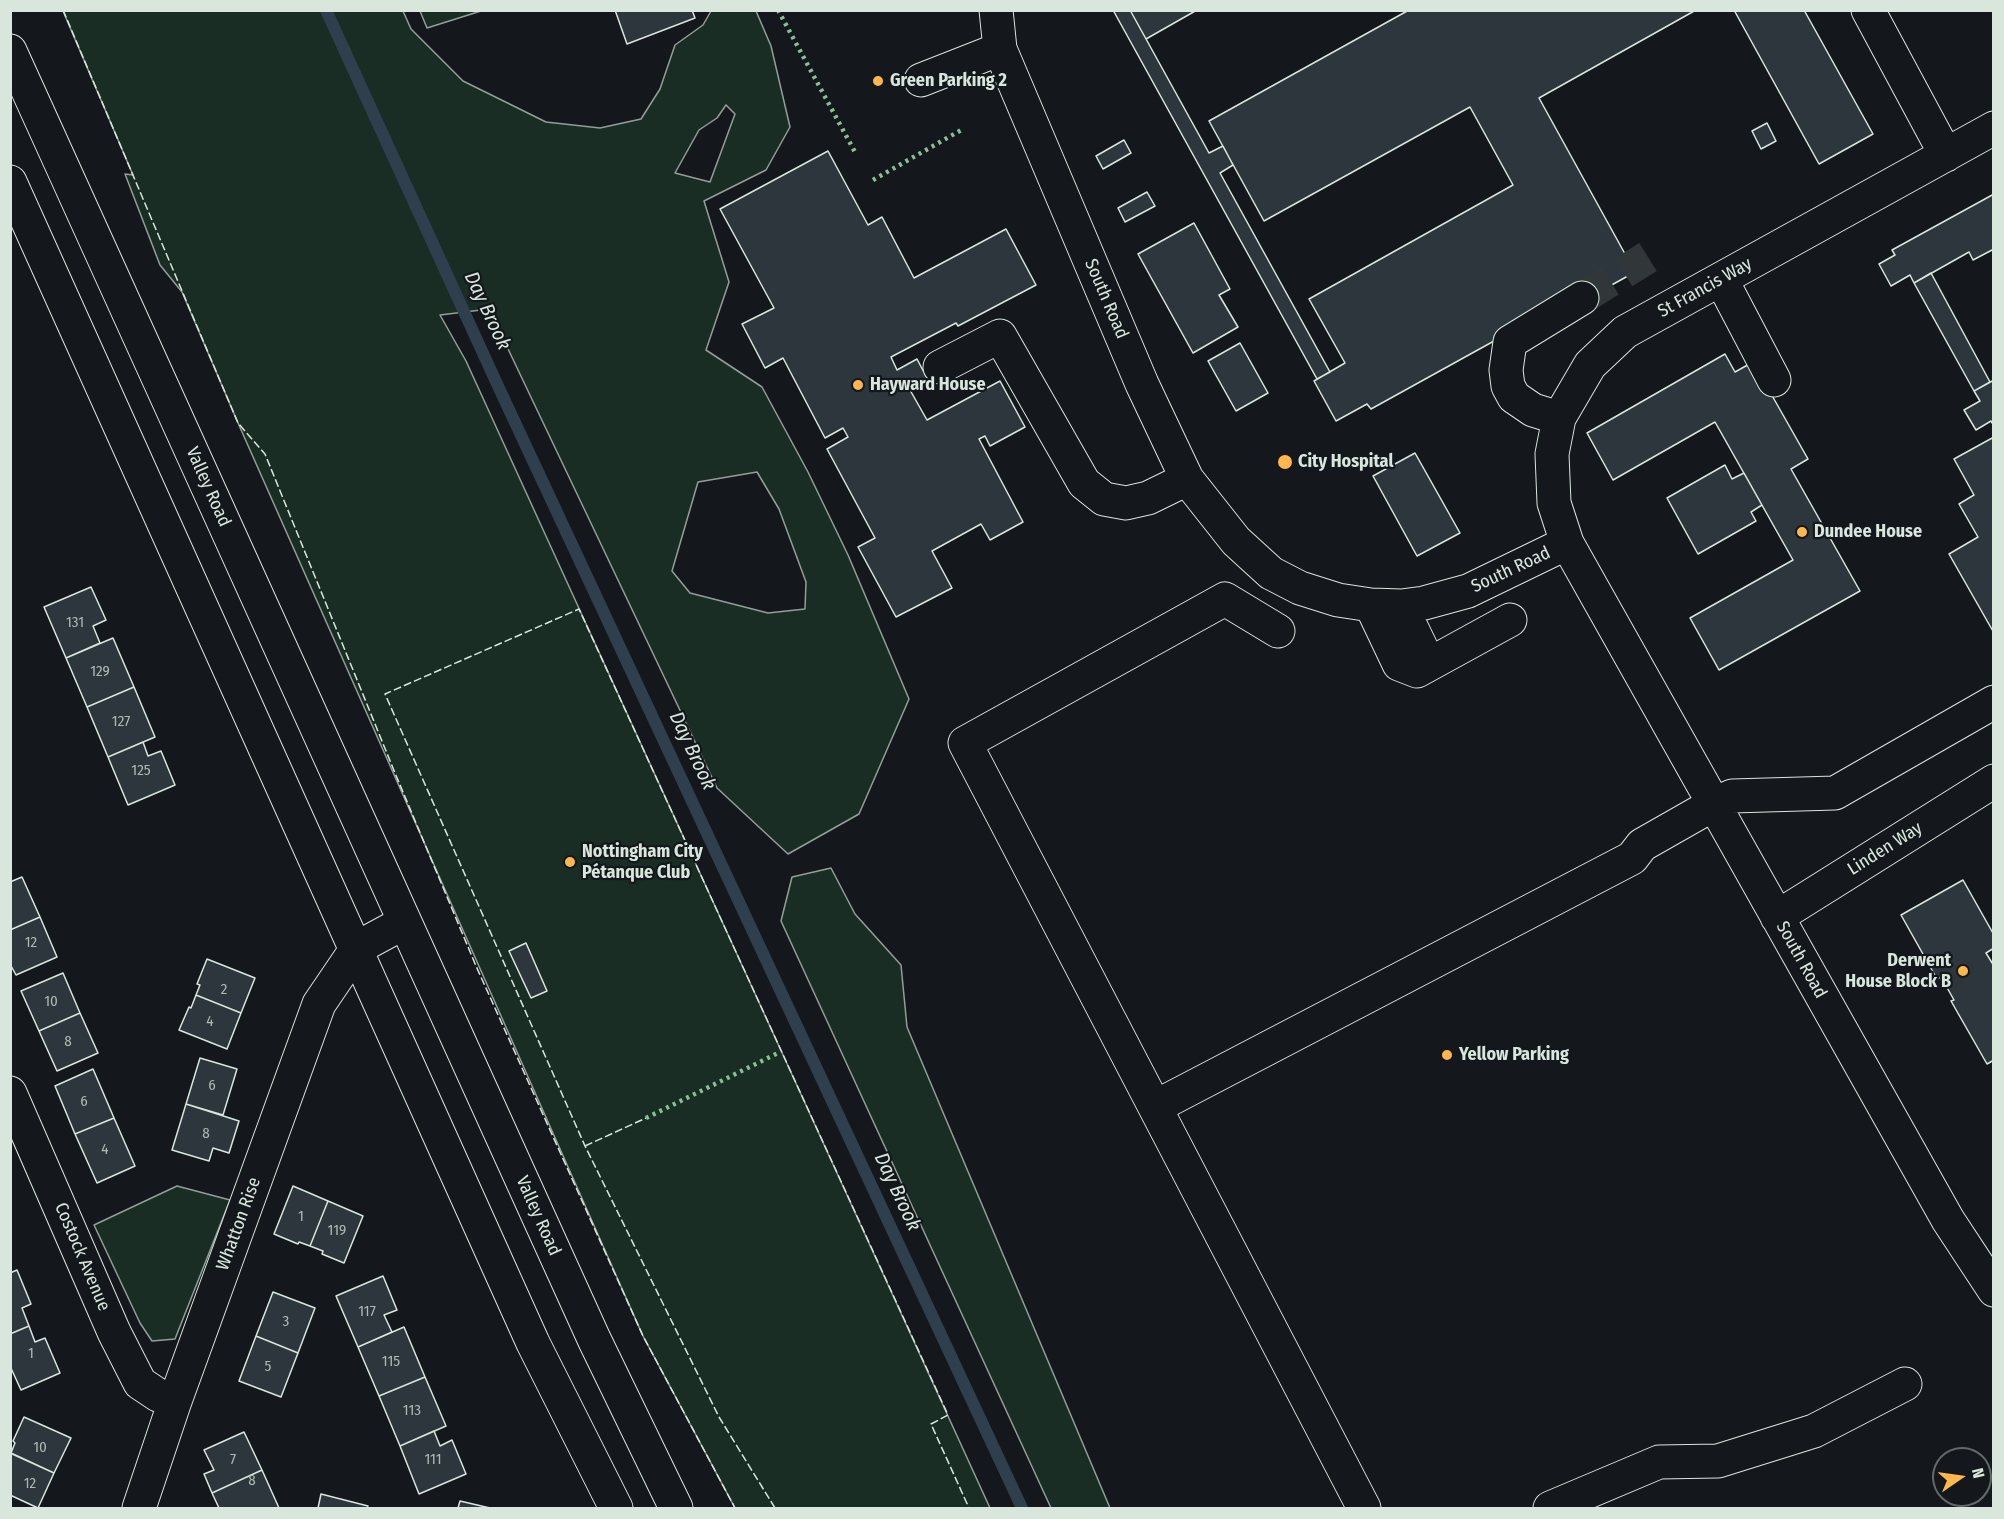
<!DOCTYPE html>
<meta charset="utf-8">
<style>
body{margin:0}
#map{position:relative;width:2004px;height:1519px;overflow:hidden;background:#14181c;font-family:"Fira Sans Condensed",sans-serif}
canvas{display:block}
.frame{position:absolute;inset:0;border:12px solid #d8e6dc;pointer-events:none}
.north{position:absolute;left:1932px;top:1447px;width:60px;height:60px;box-sizing:border-box;background:#14181c;border:2px solid #626a69;border-radius:50%;rotate:77deg;font-size:16px;font-weight:700;line-height:24px;text-align:center;color:#d8e6dc}
.north::after{content:'';display:block;margin:auto;width:21px;height:27px;background:#ffb74d;clip-path:polygon(50% 0,100% 100%,50% 72%,0 100%)}
</style>
<div id="map">
<canvas width="2004" height="1519"></canvas>
<div class="frame"></div>
<div class="north">N</div>
</div>
<script>
const ctx = document.querySelector('canvas').getContext('2d');
ctx.lineJoin = 'round';
function paint(path, color) { ctx.fillStyle = color; ctx.fill(path, 'evenodd'); }
const shape = rows => new Path2D(rows.map(r => 'M' + r).join(''));
function trace(path, color, width, dash) { ctx.strokeStyle = color; ctx.lineWidth = width; ctx.lineCap = dash ? 'butt' : 'round'; ctx.setLineDash(dash || []); ctx.stroke(path); }
function drawText(font, color, halo, rows, align = 'center') {
  ctx.font = font + ' "Fira Sans Condensed",sans-serif'; ctx.lineWidth = 4.5; ctx.setLineDash([]); ctx.textBaseline = 'middle'; ctx.strokeStyle = halo; ctx.fillStyle = color; for (const [text, x, y, turn = 0] of rows) {
    ctx.save(); ctx.translate(x, y); ctx.rotate((+turn || 0) * Math.PI / 180); ctx.textAlign = isNaN(turn) ? turn : align; if (halo) ctx.strokeText(text, 0, 0); ctx.fillText(text, 0, 0); ctx.restore();
  }
}
const green = shape([
 [63,11,403,11,411,29,463,81,546,122,600,128,641,119,660,89,675,45,703,25,711,11,756,11,771,46,790,127,766,170,704,201,729,282,706,350,762,387,808,472,848,555,909,699,859,814,788,854,717,788,489,309,440,315,466,361,990,1508,735,1508,643,1336,238,423,182,292,160,265,125,174,133,175,63,11],
 [726,105,735,114,710,182,675,173,699,130,717,118,726,105],
 [757,472,779,509,806,582,805,609,768,613,690,593,672,571,698,482,757,472],
 [420,11,481,11,427,28,420,11],
 [831,868,855,914,901,965,907,1027,1110,1508,1051,1508,781,921,792,877,831,868],
 [177,1186,230,1200,175,1339,152,1341,140,1323,94,1225,177,1186]
]);
paint(green, '#1a2d24');
trace(green, '#939e99', 1.5);
trace(shape([
 [326,10,498,386,1022,1508]
]), '#2f3f4d', 12);
const building = shape([
 [615,10,692,10,695,18,627,44,615,10],
 [1113,10,1130,10,1209,153,1223,146,1233,165,1220,173,1330,372,1317,379,1113,10],
 [1130,10,1197,10,1146,39,1130,10],
 [1409,10,1696,10,1539,98,1635,272,1583,301,1579,294,1371,409,1367,404,1336,421,1314,381,1345,363,1309,299,1513,185,1470,107,1264,221,1209,121,1409,10],
 [1734,10,1804,10,1873,134,1819,164,1734,10],
 [1767,123,1776,141,1761,149,1752,131,1767,123],
 [1124,140,1131,153,1103,169,1096,156,1124,140],
 [828,151,868,225,882,217,914,278,1006,229,1036,285,958,326,956,323,891,357,897,370,917,359,928,380,910,390,927,420,1000,381,1025,427,990,446,985,436,979,439,1023,522,990,540,981,524,932,551,952,588,896,617,858,547,875,538,827,449,848,437,843,428,825,438,783,358,765,368,742,324,774,308,720,209,828,151],
 [1147,192,1155,206,1125,222,1118,208,1147,192],
 [1994,194,1994,249,1973,260,1969,252,1914,283,1910,275,1891,286,1879,264,1895,255,1892,250,1994,194],
 [1194,223,1230,289,1219,295,1238,327,1193,353,1138,254,1194,223],
 [1931,273,1990,382,1974,391,1914,283,1931,273],
 [1240,343,1268,393,1236,411,1208,361,1240,343],
 [1725,354,1735,372,1753,362,1808,459,1791,469,1860,591,1719,670,1690,618,1793,560,1715,422,1613,480,1587,433,1725,354],
 [1994,380,1994,426,1991,421,1976,430,1964,410,1980,401,1974,391,1994,380],
 [1994,437,1994,633,1949,554,1978,537,1959,504,1974,495,1954,459,1994,437],
 [1415,453,1460,533,1417,556,1373,476,1415,453],
 [1725,465,1732,479,1744,473,1762,505,1751,512,1756,521,1698,554,1667,498,1725,465],
 [91,587,106,620,93,626,100,643,66,658,44,607,91,587],
 [113,638,134,687,87,707,66,658,113,638],
 [134,687,155,737,108,757,87,707,134,687],
 [143,742,148,756,161,751,175,785,128,805,108,757,143,742],
 [22,877,40,917,10,930,10,882,22,877],
 [1963,880,1994,935,1994,948,1986,953,1994,966,1994,1060,1987,1064,1951,1001,1954,1000,1941,977,1937,979,1901,915,1963,880],
 [40,917,57,957,16,975,10,964,10,930,40,917],
 [526,943,547,991,531,998,509,951,526,943],
 [207,959,255,978,241,1013,196,995,200,985,197,984,207,959],
 [63,973,80,1013,39,1031,21,991,63,973],
 [196,995,241,1013,227,1049,179,1030,189,1007,191,1008,196,995],
 [80,1013,98,1053,57,1071,39,1031,80,1013],
 [200,1058,237,1069,223,1115,186,1104,200,1058],
 [93,1069,114,1118,75,1134,55,1086,93,1069],
 [186,1104,239,1121,229,1153,213,1148,209,1161,172,1150,186,1104],
 [114,1118,135,1166,97,1183,75,1134,114,1118],
 [293,1186,328,1201,310,1246,299,1242,298,1244,274,1234,293,1186],
 [328,1201,363,1216,344,1263,322,1254,323,1251,310,1246,328,1201],
 [17,1270,31,1304,22,1308,29,1326,10,1334,10,1273,17,1270],
 [383,1276,397,1310,384,1315,392,1332,358,1347,336,1296,383,1276],
 [273,1292,315,1308,298,1353,256,1336,273,1292],
 [29,1326,35,1342,45,1338,60,1373,21,1390,10,1366,10,1334,29,1326],
 [404,1327,425,1377,379,1396,358,1347,404,1327],
 [256,1336,298,1353,281,1397,239,1381,256,1336],
 [425,1377,446,1426,400,1446,379,1396,425,1377],
 [24,1417,71,1438,54,1473,11,1453,15,1443,13,1441,24,1417],
 [434,1431,440,1446,452,1440,466,1474,419,1494,400,1446,434,1431],
 [244,1432,262,1470,212,1493,204,1474,214,1470,204,1450,244,1432],
 [10,1453,54,1473,38,1508,10,1495,10,1453],
 [262,1470,279,1508,219,1508,212,1493,262,1470],
 [321,1494,368,1506,367,1508,318,1508,321,1494],
 [460,1501,490,1508,458,1508,460,1501]
]);
paint(building, '#2c363c');
trace(building, '#d8e6dc', 1.5);
trace(shape([
 [1582,298,1648,257]
]), '#313739', 33, [33, 16]);
const minor = shape([
 [996,10,1000,49,1142,384,1187,479,1236,541,1271,573,1300,588,1338,600,1371,605,1401,606,1424,603,1468,591,1567,543],
 [1868,10,1946,155],
 [921,80,1000,49],
 [1994,128,1625,332,1590,365,1559,418,1552,454,1554,503,1567,543,1948,1220,1994,1290],
 [1721,279,1774,380],
 [940,367,1000,336,1084,483,1104,499,1126,503,1148,498,1187,479],
 [1559,418,1533,410,1514,397,1508,386,1506,370,1510,342,1582,298],
 [1371,605,1399,664,1417,671,1510,620],
 [1401,606,1429,664],
 [1278,631,1225,599,965,743,1364,1508],
 [1777,917,1994,781],
 [10,1093,114,1332,140,1383,158,1395,175,1401],
 [1155,1107,1632,858,1642,845,1714,804,1732,796,1835,793,1994,702],
 [139,1508,175,1401,319,1004,357,948],
 [1550,1508,1659,1462,1718,1461,1814,1431,1905,1384]
]);
const highway = shape([
 [10,51,594,1339,676,1508],
 [10,182,533,1343,616,1508],
 [357,948,405,922]
]);
trace(minor, '#d8e6dc', 35);
trace(highway, '#d8e6dc', 35);
trace(minor, '#14181c', 33);
trace(highway, '#14181c', 33);
trace(shape([
 [778,10,856,154],
 [873,180,963,129],
 [646,1118,780,1052]
]), '#8ac095', 4.5, [3, 4.5]);
trace(shape([
 [63,10,238,423,265,454,395,773,476,966,643,1336,735,1508],
 [585,1146,646,1118],
 [775,1508,719,1417,585,1146,385,694,579,609,948,1415,931,1424,969,1508]
]), '#d8e6dc', 1.5, [8, 3]);
for (const [x, y, r, color] of [
 [878,81,6,"#ffb74d"],
 [858,385,6,"#ffb74d"],
 [1285,462,8,"#ffb74d"],
 [1802,532,6,"#ffb74d"],
 [570,862,6,"#ffb74d"],
 [1963,971,6,"#ffb74d"],
 [1447,1055,6,"#ffb74d"]
]) { const dot = new Path2D(); dot.arc(x, y, r, 0, 2 * Math.PI); ctx.fillStyle = color; ctx.fill(dot); trace(dot, '#14181c', 2); }
drawText('15px', '#adbab4', null, [
 ["131",75,623],
 ["129",100,672],
 ["127",121,722],
 ["125",141,771],
 ["12",31,943],
 ["2",224,990],
 ["10",51,1002],
 ["4",210,1022],
 ["8",68,1042],
 ["6",212,1086],
 ["6",84,1102],
 ["8",206,1134],
 ["4",105,1150],
 ["1",301,1217],
 ["119",337,1231],
 ["117",367,1312],
 ["3",286,1322],
 ["1",31,1354],
 ["115",391,1362],
 ["5",268,1367],
 ["113",412,1411],
 ["10",40,1448],
 ["7",233,1460],
 ["111",433,1460],
 ["8",252,1481],
 ["12",30,1484]
]);
drawText('bold 18px', '#d8e6dc', '#14181c', [
 ["Green Parking 2",890,81],
 ["Hayward House",870,385],
 ["City Hospital",1298,462],
 ["Dundee House",1814,532],
 ["Nottingham City",582,852],
 ["Pétanque Club",582,873],
 ["Derwent",1951,961,"right"],
 ["House Block B",1951,982,"right"],
 ["Yellow Parking",1459,1055]
], 'left');
drawText('18px', '#d8e6dc', '#14181c', [
 ["St Francis Way",1705,288,-29],
 ["South Road",1106,299,67],
 ["Valley Road",208,487,66],
 ["South Road",1511,570,-25],
 ["Linden Way",1885,849,-32],
 ["South Road",1801,960,61],
 ["Valley Road",538,1216,66],
 ["Whatton Rise",239,1224,-70],
 ["Costock Avenue",82,1257,67]
]);
drawText('italic 20px', '#d8e6dc', '#14181c', [
 ["Day Brook",487,311,65],
 ["Day Brook",692,751,65],
 ["Day Brook",897,1192,65]
]);
</script>
